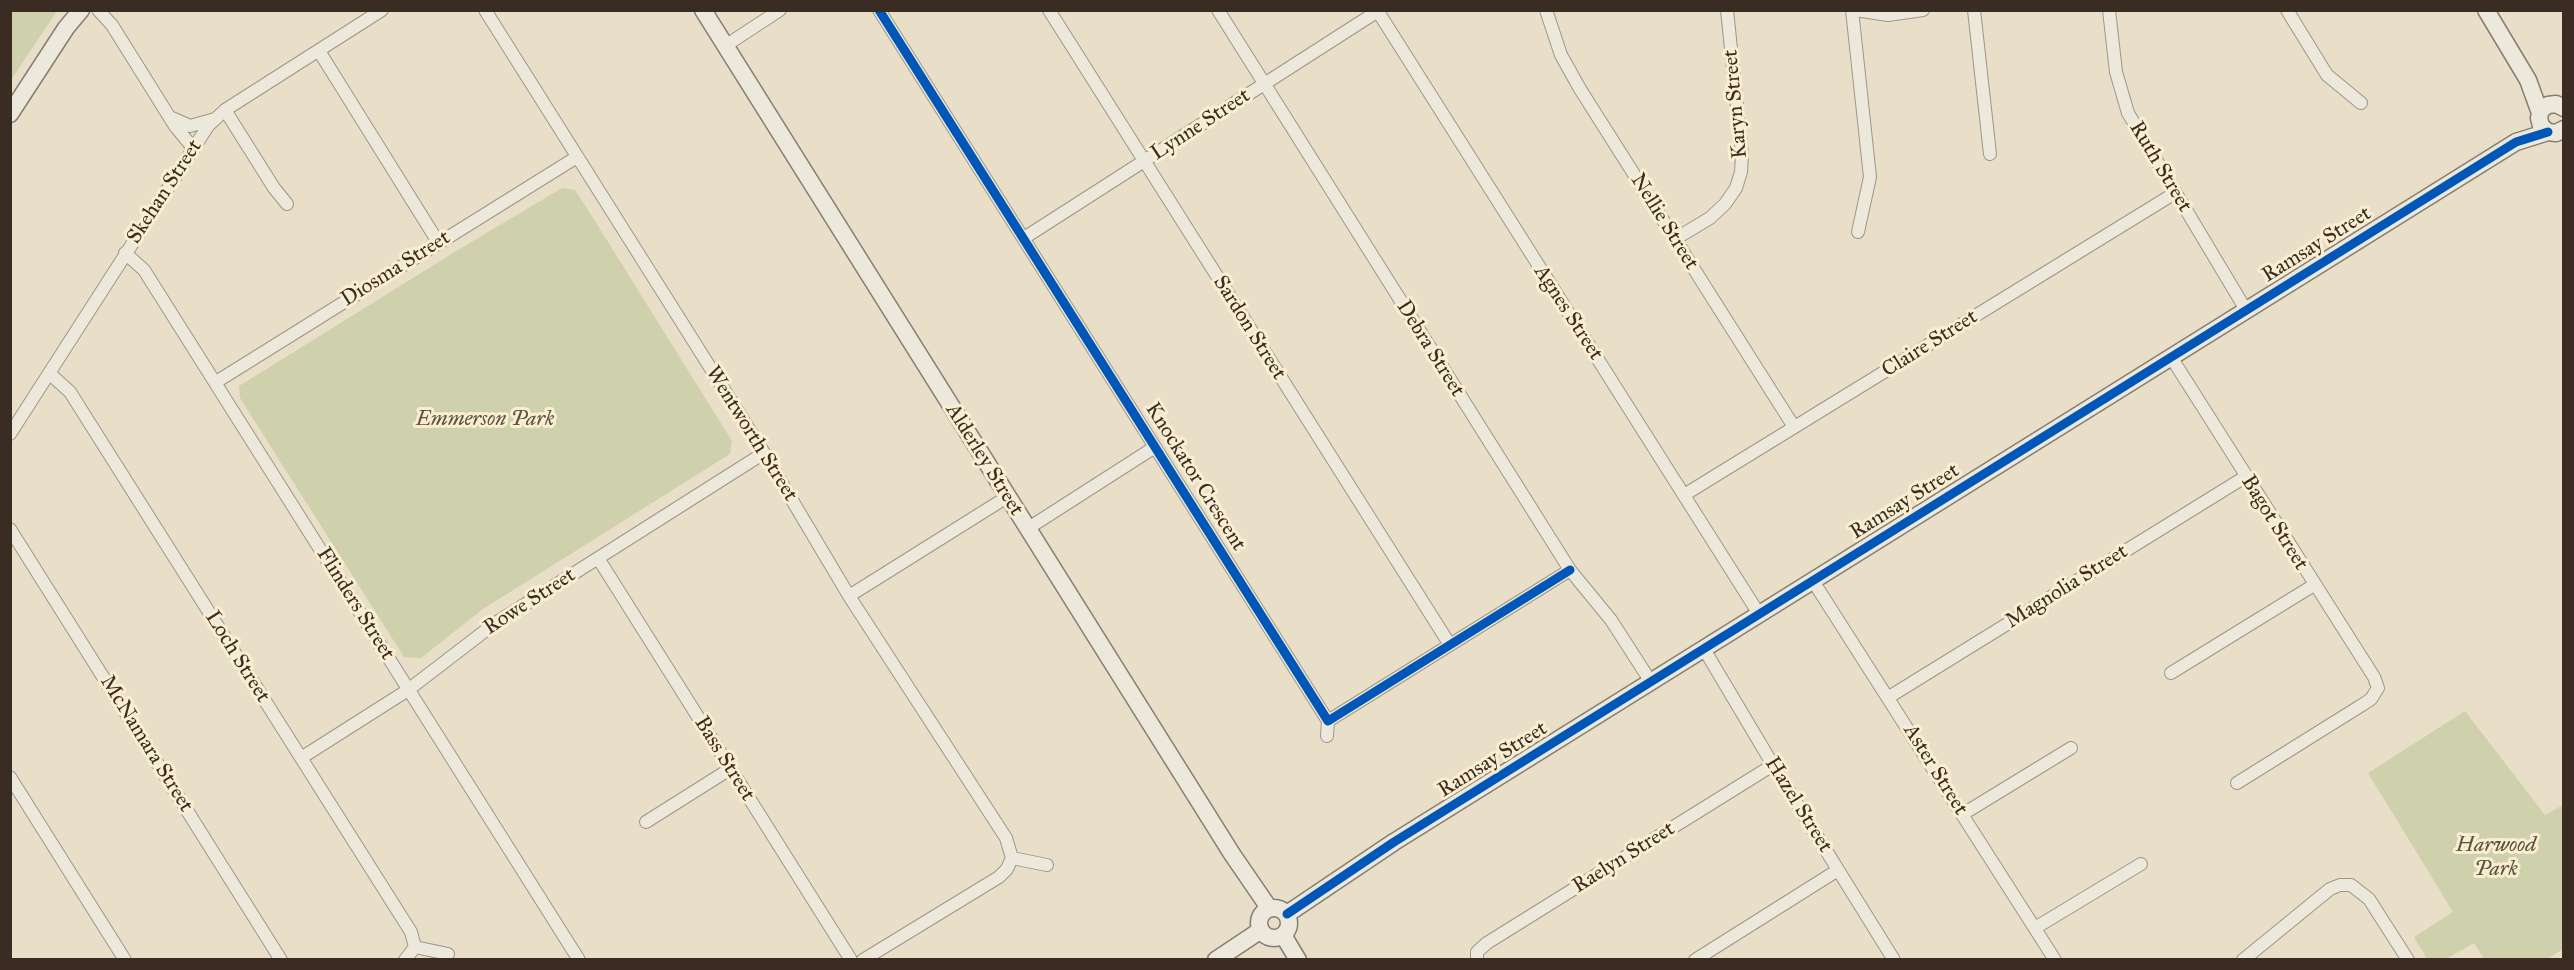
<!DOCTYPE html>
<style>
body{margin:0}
#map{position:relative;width:2574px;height:970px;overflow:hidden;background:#e9dfc8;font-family:"IM FELL Great Primer",serif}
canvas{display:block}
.frame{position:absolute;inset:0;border:12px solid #3b2c23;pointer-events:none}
</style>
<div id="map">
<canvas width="2574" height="970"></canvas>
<div class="frame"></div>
</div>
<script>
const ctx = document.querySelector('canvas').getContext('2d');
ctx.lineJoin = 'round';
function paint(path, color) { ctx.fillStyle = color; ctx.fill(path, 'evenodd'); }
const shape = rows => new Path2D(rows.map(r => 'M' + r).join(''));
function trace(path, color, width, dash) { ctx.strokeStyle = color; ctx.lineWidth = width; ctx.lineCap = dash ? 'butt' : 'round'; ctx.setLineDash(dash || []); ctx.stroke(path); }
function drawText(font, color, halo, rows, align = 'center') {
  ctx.font = font + ' "IM FELL Great Primer",serif'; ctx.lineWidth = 6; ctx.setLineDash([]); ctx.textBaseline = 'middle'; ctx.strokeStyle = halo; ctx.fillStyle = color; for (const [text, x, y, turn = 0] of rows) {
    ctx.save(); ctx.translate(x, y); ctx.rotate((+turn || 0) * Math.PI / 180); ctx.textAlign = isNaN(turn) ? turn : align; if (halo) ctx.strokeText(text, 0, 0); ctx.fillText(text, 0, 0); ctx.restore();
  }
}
paint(shape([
 [10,11,57,11,11,80,10,80],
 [562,188,575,190,595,221,732,441,730,454,483,609,421,658,404,657,240,398,239,386,458,250],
 [2465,711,2545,815,2563,805,2563,949,2547,959,2484,959,2474,943,2446,959,2427,959,2414,937,2453,912,2368,773]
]), '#ced1ab');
const street = shape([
 [98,10,112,25,175,126,193,148],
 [485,10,764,453,849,596,1006,838,1012,858],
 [879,10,1328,721,1570,570],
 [1049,10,1450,645],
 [1218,10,1570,570,1611,620,1651,682],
 [1377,10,1759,614],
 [1546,10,1561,55,1580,89,1794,427],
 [1852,10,1870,177,1858,232],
 [1855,10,1888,15,1923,10],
 [1974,10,1990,154],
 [2109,10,2116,72,2128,113,2246,310],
 [2287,10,2327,75,2361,103],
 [725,46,780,10],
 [319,51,438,242],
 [225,110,274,188,287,204],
 [172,118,190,126,215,119],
 [1024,238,1378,11],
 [1675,239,1710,218,1725,204,1736,188,1741,172,1742,155,1727,10],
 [125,253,144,270,579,960],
 [2171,357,2374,677,2378,688,2371,699,2362,705,2237,783],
 [49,373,70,392,411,932,415,947],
 [216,382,577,157],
 [10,434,208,126,225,110,382,10],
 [1684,495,2175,193],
 [10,529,281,960],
 [1027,529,1155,447],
 [598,558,851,960],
 [1813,581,2055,960],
 [849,596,1007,497],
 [1704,649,1773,765,1894,960],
 [2171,673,2314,585],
 [1889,697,2245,477],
 [1327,736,1328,721],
 [301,758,408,690,494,624,764,453],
 [10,777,125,960],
 [1963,814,2071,748],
 [646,822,730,769],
 [2035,928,2141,864],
 [415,947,448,954],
 [405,960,415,947],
 [863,960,999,877,1007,869,1012,858,1047,865],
 [1477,960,1477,952,1487,943,1773,765],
 [1695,960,1838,870],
 [2243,960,2330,889,2340,885,2351,885,2369,899,2408,960]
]);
const secondary = shape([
 [703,10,1232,854,1269,908],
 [2486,10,2528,80,2540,113],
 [2564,108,2556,104,2548,105,2541,110,2539,118,2541,126,2548,132,2556,133,2564,129],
 [10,114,66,28,81,10],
 '1259 923a15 15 0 1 1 30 0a15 15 0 1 1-30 0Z',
 [1287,914,1394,842,2516,142,2548,132],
 [1283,935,1298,960],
 [1216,960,1261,930]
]);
trace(street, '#9d9688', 14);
trace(secondary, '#857e72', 19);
trace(street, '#ece8dc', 12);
trace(secondary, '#ece8dc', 16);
trace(shape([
 [879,10,1328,721,1570,570],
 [1287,914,1394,842,2516,142,2548,132]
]), '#0057b8', 9);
drawText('21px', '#3b2c23', '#faeed2', [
 ["Karyn Street",1736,104,-95],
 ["Lynne Street",1201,125,-33],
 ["Ruth Street",2160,167,59],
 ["Skehan Street",165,192,-57],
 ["Nellie Street",1664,222,58],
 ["Ramsay Street",2317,245,-32],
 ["Diosma Street",396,269,-32],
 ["Agnes Street",1568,313,57],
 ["Sardon Street",1249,328,58],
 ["Claire Street",1930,344,-32],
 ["Debra Street",1430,349,58],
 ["Wentworth Street",751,434,58],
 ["Alderley Street",984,460,58],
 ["Knockator Crescent",1195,477,58],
 ["Ramsay Street",1905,502,-32],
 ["Bagot Street",2274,523,58],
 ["Magnolia Street",2067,587,-32],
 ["Rowe Street",530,602,-33],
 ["Flinders Street",355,604,58],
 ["Loch Street",237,657,58],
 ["McNamara Street",146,744,58],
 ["Bass Street",724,759,58],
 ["Ramsay Street",1493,760,-32],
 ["Aster Street",1935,770,58],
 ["Hazel Street",1798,805,58],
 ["Raelyn Street",1624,858,-32]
]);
drawText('italic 21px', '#5a523f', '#faeed2', [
 ["Emmerson Park",485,420],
 ["Harwood",2496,846],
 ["Park",2496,870]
]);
</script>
